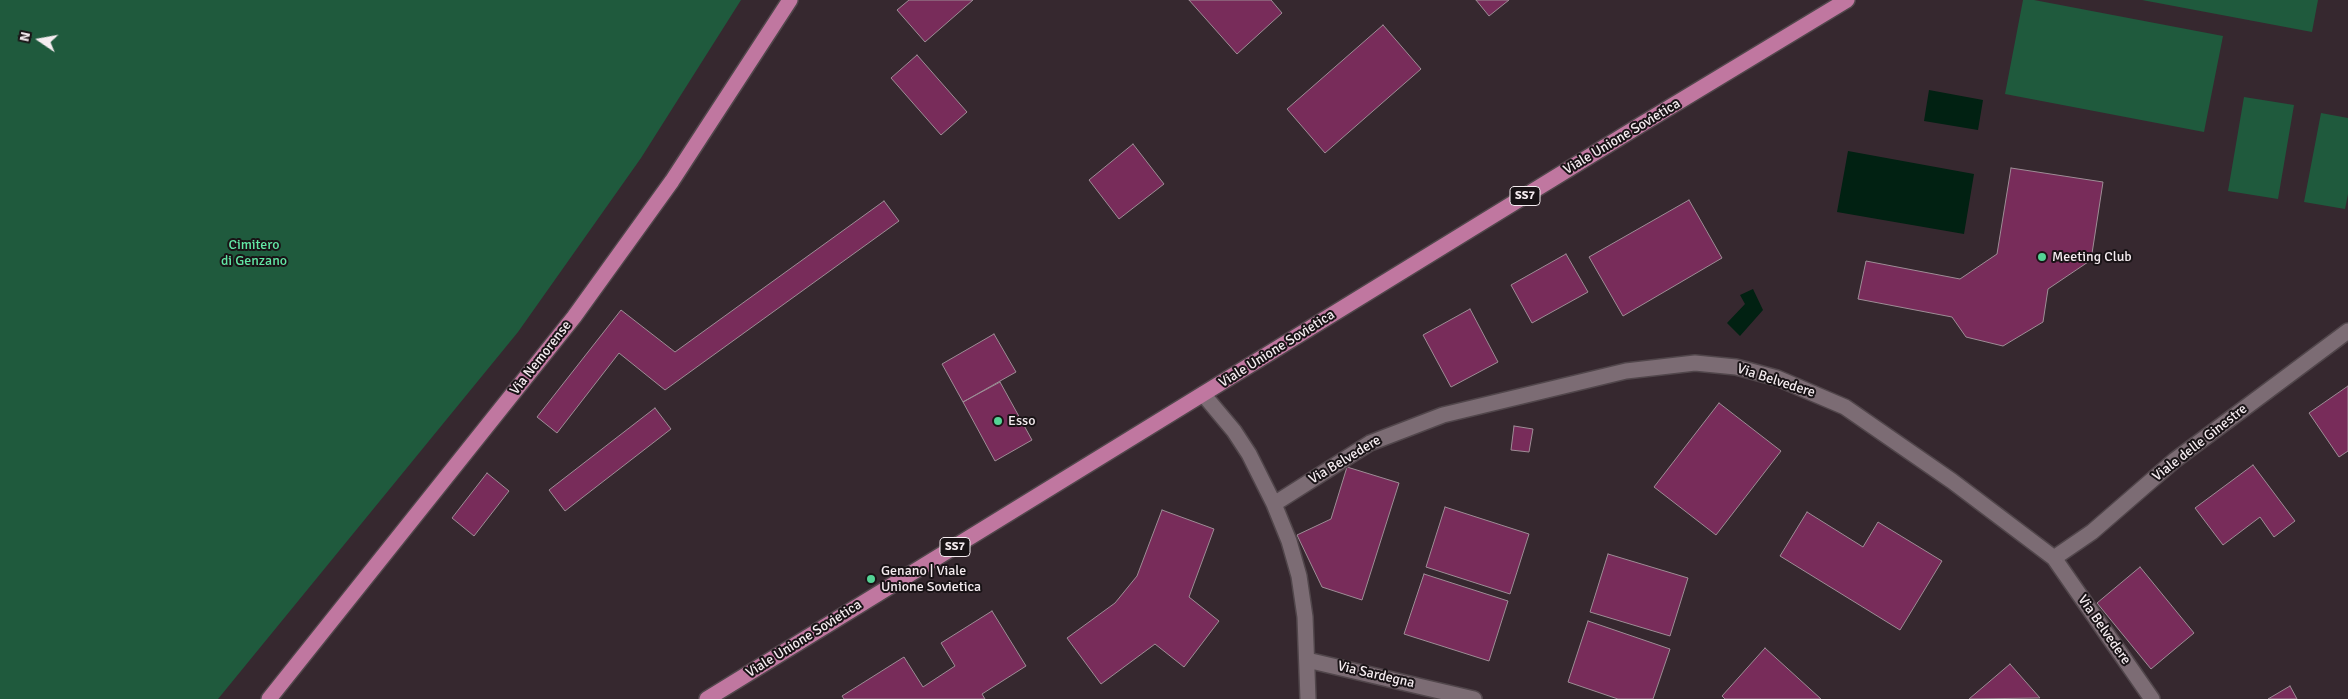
<!DOCTYPE html>
<style>
body{margin:0}
#map{position:relative;width:2348px;height:699px;overflow:hidden;background:#36282f;font-family:Signika,sans-serif}
canvas{display:block}
.north{position:absolute;left:15px;top:15px;width:50px;height:50px;-webkit-text-stroke:4px #191316;paint-order:stroke;rotate:282deg;font-size:14px;font-weight:700;line-height:20px;text-align:center;color:#f5ecf0}
.north::after{content:'';display:block;margin:auto;width:18px;height:22px;background:#f5ecf0;clip-path:polygon(50% 0,100% 100%,50% 72%,0 100%)}
</style>
<div id="map">
<canvas width="2348" height="699"></canvas>
<div class="north">N</div>
</div>
<script>
const ctx = document.querySelector('canvas').getContext('2d');
ctx.lineJoin = 'round';
function paint(path, color) { ctx.fillStyle = color; ctx.fill(path, 'evenodd'); }
const shape = rows => new Path2D(rows.map(r => 'M' + r).join(''));
function trace(path, color, width, dash) { ctx.strokeStyle = color; ctx.lineWidth = width; ctx.lineCap = dash ? 'butt' : 'round'; ctx.setLineDash(dash || []); ctx.stroke(path); }
function drawText(font, color, halo, rows, align = 'center') {
  ctx.font = font + ' Signika,sans-serif'; ctx.lineWidth = 4; ctx.setLineDash([]); ctx.textBaseline = 'middle'; ctx.strokeStyle = halo; ctx.fillStyle = color; for (const [text, x, y, turn = 0] of rows) {
    ctx.save(); ctx.translate(x, y); ctx.rotate((+turn || 0) * Math.PI / 180); ctx.textAlign = isNaN(turn) ? turn : align; if (halo) ctx.strokeText(text, 0, 0); ctx.fillText(text, 0, 0); ctx.restore();
  }
}
paint(shape([
 [0,0,741,0,641,158,518,332,218,699,0,699],
 [2023,0,2034,0,2223,36,2204,132,2005,94],
 [2142,0,2318,0,2312,32],
 [2244,97,2294,105,2278,199,2228,191],
 [2321,113,2348,118,2348,194,2345,209,2304,202]
]), '#1f5a3d');
paint(shape([
 [1929,90,1983,100,1978,130,1924,121],
 [1848,151,1974,174,1964,234,1837,212],
 [1753,289,1763,310,1740,336,1727,323,1745,304,1740,295]
]), '#012112');
const building = shape([
 [909,0,973,0,925,42,897,10,909,0],
 [1189,0,1271,0,1282,13,1237,54,1189,0],
 [1476,0,1509,0,1489,16,1476,0],
 [1383,25,1421,69,1325,153,1287,109,1383,25],
 [917,55,967,112,941,135,891,78,917,55],
 [1133,144,1164,184,1119,219,1089,180,1133,144],
 [2011,168,2103,182,2091,260,2048,289,2043,322,2003,346,1966,337,1952,317,1858,299,1866,261,1960,279,1997,254,2011,168],
 [1689,200,1722,258,1623,316,1589,257,1689,200],
 [884,201,899,221,665,390,619,353,557,433,537,417,621,310,675,352,884,201],
 [1566,254,1588,292,1532,323,1511,285,1566,254],
 [1470,309,1498,362,1451,387,1423,335,1470,309],
 [994,334,1016,372,963,402,942,364,994,334],
 [1000,382,1032,440,995,461,963,402,1000,382],
 [2348,386,2348,451,2339,457,2309,413,2348,386],
 [1719,403,1781,451,1716,535,1654,487,1719,403],
 [655,408,671,429,565,511,549,490,655,408],
 [1514,426,1533,429,1529,452,1511,450,1514,426],
 [2253,465,2295,521,2274,537,2260,517,2223,545,2195,508,2253,465],
 [1347,467,1399,483,1362,600,1322,587,1297,535,1331,519,1347,467],
 [487,473,509,491,474,536,452,518,487,473],
 [1445,507,1529,534,1510,594,1426,567,1445,507],
 [1162,510,1214,529,1189,597,1219,621,1184,667,1155,644,1101,684,1067,638,1115,603,1137,576,1162,510],
 [1807,512,1863,547,1878,522,1942,561,1900,630,1780,556,1807,512],
 [1608,554,1688,578,1670,636,1590,612,1608,554],
 [2140,567,2194,633,2151,669,2097,603,2140,567],
 [1424,574,1508,601,1489,661,1404,634,1424,574],
 [992,611,1026,666,982,694,985,699,844,699,842,696,904,657,923,687,955,666,941,643,992,611],
 [1588,621,1670,649,1653,699,1618,699,1568,682,1588,621],
 [1765,648,1821,699,1725,699,1722,696,1765,648],
 [2010,664,2040,698,1969,699,2010,664],
 [2290,686,2297,699,2268,699,2290,686]
]);
paint(building, '#782c5a');
trace(building, '#9e8d96', 1);
const minor = shape([
 [1203,394,1234,431,1249,454,1274,504,1289,541,1299,576,1305,617,1308,699],
 [1274,504,1370,443,1443,415,1626,371,1695,363,1736,367,1777,378,1845,407,1952,481,2054,558,2152,699],
 [2054,558,2092,532,2175,460,2348,331],
 [1307,660,1474,699]
]);
const major = shape([
 [269,699,574,317,672,181,790,0],
 [707,699,1642,124,1847,0]
]);
trace(minor, '#51464b', 18);
trace(major, '#51464b', 18);
trace(minor, '#7c6c74', 15);
trace(major, '#c077a0', 15);
for (const [x, y, r, color] of [
 [2042,257,5,"#54d395"],
 [998,421,5,"#54d395"],
 [871,579,5,"#54d395"]
]) { const dot = new Path2D(); dot.arc(x, y, r, 0, 2 * Math.PI); ctx.fillStyle = color; ctx.fill(dot); trace(dot, '#191316', 2); }
for (const [x, y, w] of [
 [1525,196,30],
 [955,547,30]
]) { const box = new Path2D(); box.roundRect(x - w / 2, y - 9.5, w, 19, 4); ctx.fillStyle = '#191316'; ctx.fill(box); trace(box, '#f5ecf0', 1); }
drawText('bold 12px', '#f5ecf0', null, [
 ["SS7",1525,196],
 ["SS7",955,547]
]);
drawText('14px', '#f5ecf0', '#191316', [
 ["Viale Unione Sovietica",1622,137,-31],
 ["Viale Unione Sovietica",1277,349,-32],
 ["Via Nemorense",541,358,-52],
 ["Via Belvedere",1776,381,18],
 ["Viale delle Ginestre",2200,443,-38],
 ["Via Belvedere",1345,460,-31],
 ["Via Belvedere",2104,630,55],
 ["Viale Unione Sovietica",804,639,-32],
 ["Via Sardegna",1376,675,13]
]);
drawText('14px', '#62e7a5', '#191316', [
 ["Cimitero",254,245],
 ["di Genzano",254,261]
]);
drawText('14px', '#f5ecf0', '#191316', [
 ["Meeting Club",2052,257],
 ["Esso",1008,421],
 ["Genano | Viale",881,571],
 ["Unione Sovietica",881,587]
], 'left');
</script>
